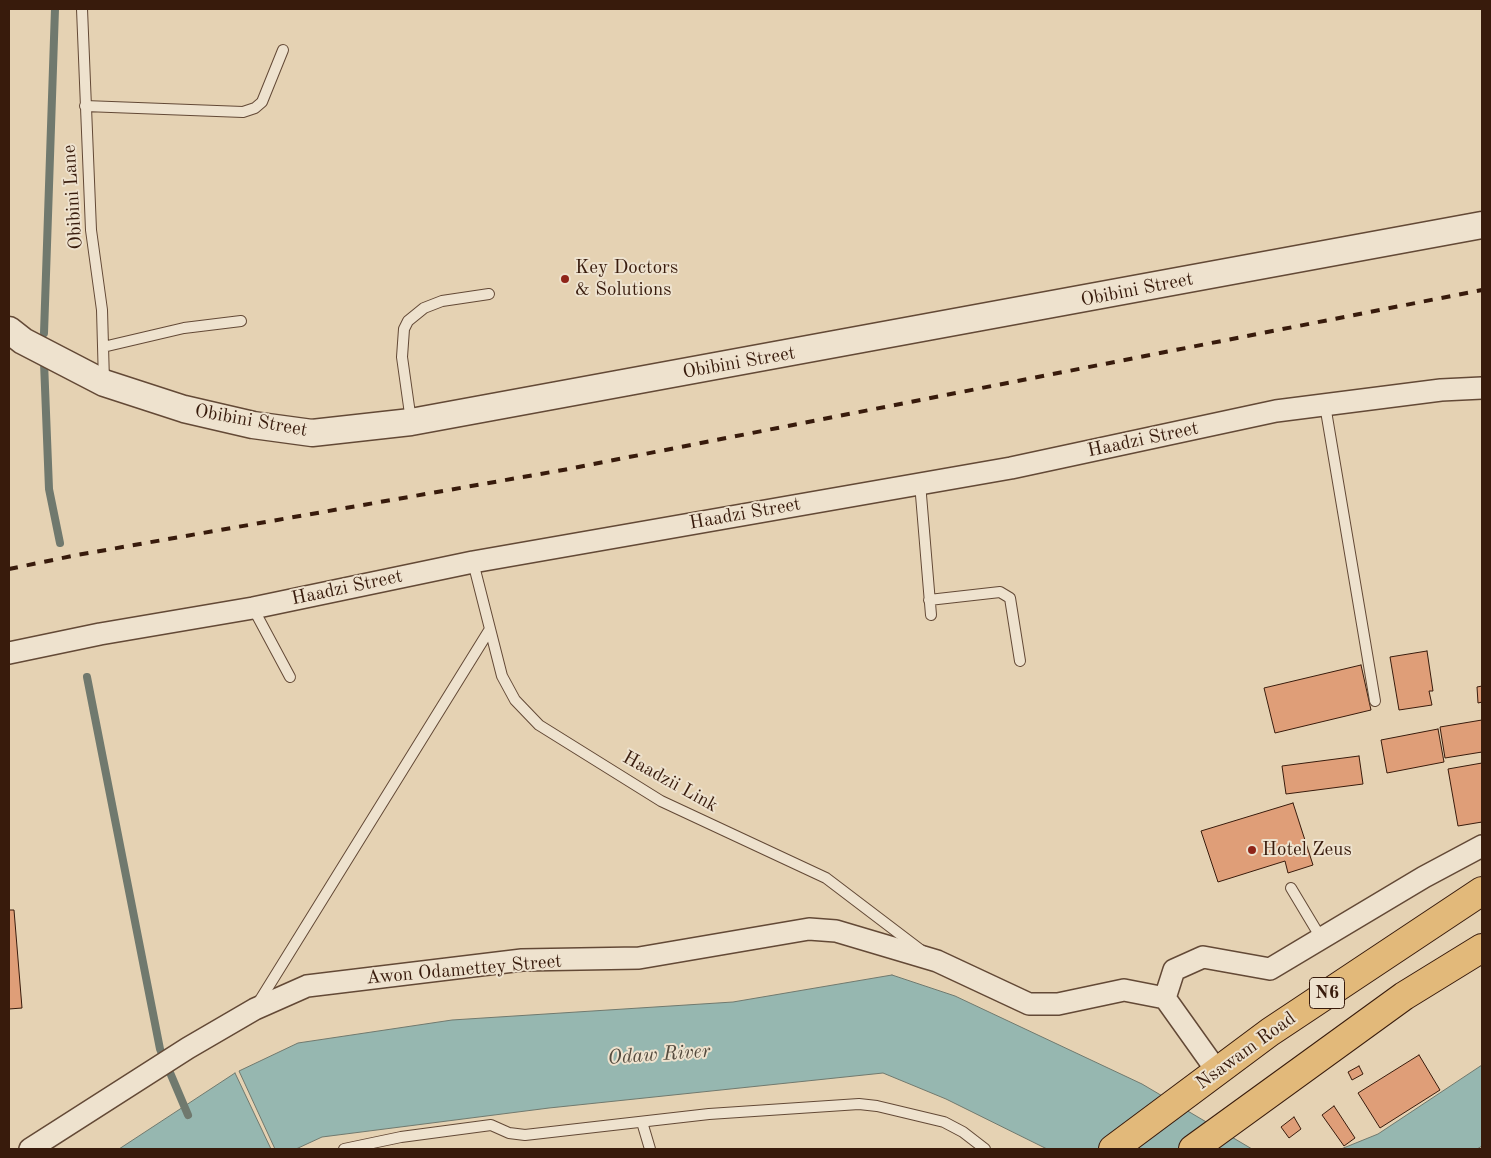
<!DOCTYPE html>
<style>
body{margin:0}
#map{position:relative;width:1491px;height:1158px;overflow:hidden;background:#e5d2b3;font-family:"Old Standard TT",serif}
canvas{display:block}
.frame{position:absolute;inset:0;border:10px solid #381b0c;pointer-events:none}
</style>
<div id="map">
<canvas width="1491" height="1158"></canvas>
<div class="frame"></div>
</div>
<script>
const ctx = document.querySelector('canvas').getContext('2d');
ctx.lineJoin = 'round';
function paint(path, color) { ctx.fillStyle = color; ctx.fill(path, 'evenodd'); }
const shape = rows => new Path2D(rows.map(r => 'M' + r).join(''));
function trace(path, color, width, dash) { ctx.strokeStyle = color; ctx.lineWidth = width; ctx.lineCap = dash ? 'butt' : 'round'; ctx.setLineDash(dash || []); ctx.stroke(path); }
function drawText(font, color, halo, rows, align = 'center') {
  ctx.font = font + ' "Old Standard TT",serif'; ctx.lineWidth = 4; ctx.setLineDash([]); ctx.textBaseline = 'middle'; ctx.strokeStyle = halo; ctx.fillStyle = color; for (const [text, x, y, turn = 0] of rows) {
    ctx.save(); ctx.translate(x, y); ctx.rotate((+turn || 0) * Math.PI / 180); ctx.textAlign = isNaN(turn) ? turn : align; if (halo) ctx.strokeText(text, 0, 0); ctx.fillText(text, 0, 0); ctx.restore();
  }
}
const water = shape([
 [892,975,955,996,1142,1084,1252,1149,1047,1149,946,1099,883,1073,549,1108,322,1137,296,1149,275,1149,239,1071,298,1043,452,1020,733,1002,892,975],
 [1482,1065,1482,1146,1477,1149,1341,1149,1378,1134,1482,1065],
 [235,1073,271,1149,119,1149,235,1073]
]);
paint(water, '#96b7b0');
trace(water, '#70796e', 1);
trace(shape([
 [44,333,55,9],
 [44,362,49,489,60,543],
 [87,677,160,1049,188,1115]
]), '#70796e', 8);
const building = shape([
 [1427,651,1433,691,1429,691,1432,705,1399,710,1390,657,1427,651],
 [1361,665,1371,710,1275,733,1264,688,1361,665],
 [1482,686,1482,702,1478,703,1477,687,1482,686],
 [1482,720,1482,752,1445,758,1440,727,1482,720],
 [1438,729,1444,762,1387,773,1381,740,1438,729],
 [1359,756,1363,784,1286,794,1282,766,1359,756],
 [1482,763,1482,822,1458,826,1448,769,1482,763],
 [1293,803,1313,865,1288,873,1285,861,1218,882,1201,831,1293,803],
 [9,910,14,910,22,1008,9,1009,9,910],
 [1419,1055,1440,1090,1380,1128,1358,1093,1419,1055],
 [1359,1066,1363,1074,1352,1080,1348,1072,1359,1066],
 [1334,1106,1355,1138,1344,1146,1322,1115,1334,1106],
 [1294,1117,1301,1129,1289,1138,1281,1127,1294,1117]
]);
paint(building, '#df9e78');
trace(building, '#381b0c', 1);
const service = shape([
 [82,9,91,230,102,310,104,382],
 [85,106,243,112,255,108,262,102,283,50],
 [103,347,184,328,241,321],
 [1325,405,1375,701],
 [411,421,402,357,404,329,408,321,424,308,442,301,489,294],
 [920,483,931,615],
 [473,562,502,676,515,700,539,725,661,801,826,878,922,951],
 [929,600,1000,592,1010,598,1020,661],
 [253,608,290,677],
 [1291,888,1321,938],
 [257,1005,490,629],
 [642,1122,650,1149],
 [344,1149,401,1137,491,1125,509,1133,525,1135,709,1114,859,1104,877,1106,944,1122,963,1132,985,1149]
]);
const minor = shape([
 [9,653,100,634,253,608,473,562,1011,468,1276,411,1441,390,1482,388],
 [1165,998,1174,970,1203,957,1270,969,1424,877,1482,846],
 [30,1149,188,1048,255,1009,307,986,522,960,639,958,809,929,836,931,937,961,1029,1004,1058,1004,1124,990,1165,998,1217,1071]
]);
const tertiary = shape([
 [9,330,23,341,104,383,184,409,253,425,312,433,411,422,1482,225]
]);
const trunk = shape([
 [1113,1149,1270,1032,1482,891],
 [1193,1149,1404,996,1482,948]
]);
trace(service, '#634936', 12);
trace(minor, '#634936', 24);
trace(tertiary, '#634936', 29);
trace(trunk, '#381b0c', 30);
trace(service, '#eee2ce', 10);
trace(minor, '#eee2ce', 21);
trace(tertiary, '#eee2ce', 26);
trace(trunk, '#e2b97a', 28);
trace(shape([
 [9,569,77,555,563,470,1482,290]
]), '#381b0c', 4, [9, 9]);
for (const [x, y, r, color] of [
 [565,279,5,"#8f2418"],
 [1252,850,5,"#8f2418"]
]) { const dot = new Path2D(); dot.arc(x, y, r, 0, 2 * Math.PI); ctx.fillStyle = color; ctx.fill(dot); trace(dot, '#eee2ce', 2); }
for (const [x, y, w] of [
 [1327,993,35]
]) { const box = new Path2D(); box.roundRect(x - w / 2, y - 15.5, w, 31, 4); ctx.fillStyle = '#eee2ce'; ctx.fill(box); trace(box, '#381b0c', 1); }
drawText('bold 18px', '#381b0c', null, [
 ["N6",1327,993]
]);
drawText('19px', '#381b0c', '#eee2ce', [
 ["Obibini Lane",73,197,-94],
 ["Obibini Street",1137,290,-11],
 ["Obibini Street",739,363,-10],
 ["Obibini Street",251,421,10],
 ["Haadzi Street",1143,440,-12],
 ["Haadzi Street",745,514,-10],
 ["Haadzi Street",347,588,-12],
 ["Haadzii Link",670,782,29],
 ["Awon Odamettey Street",464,970,-5],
 ["Nsawam Road",1246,1051,-36]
]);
drawText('19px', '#381b0c', '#eee2ce', [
 ["Key Doctors",575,268],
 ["& Solutions",575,290],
 ["Hotel Zeus",1262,850]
], 'left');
drawText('italic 20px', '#544a3d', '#eee2ce', [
 ["Odaw River",659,1055,-4]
]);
</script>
